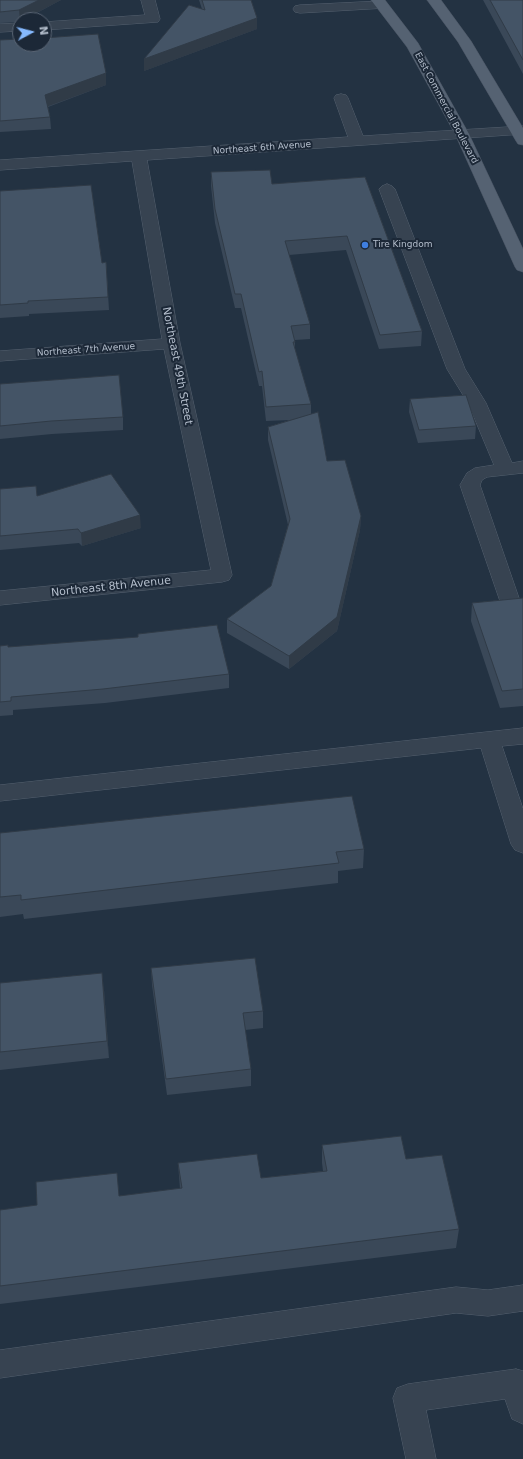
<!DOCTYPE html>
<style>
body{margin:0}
#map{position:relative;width:523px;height:1459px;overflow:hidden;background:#233242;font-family:"DejaVu Sans",sans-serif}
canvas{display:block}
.north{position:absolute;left:12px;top:12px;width:40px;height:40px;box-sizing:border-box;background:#1c2837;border:1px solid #596473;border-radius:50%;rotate:83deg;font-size:11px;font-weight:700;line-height:16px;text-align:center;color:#b4becc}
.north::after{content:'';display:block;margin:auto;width:14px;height:18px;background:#86baff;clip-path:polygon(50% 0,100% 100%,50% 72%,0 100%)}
</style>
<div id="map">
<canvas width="523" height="1459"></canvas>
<div class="north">N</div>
</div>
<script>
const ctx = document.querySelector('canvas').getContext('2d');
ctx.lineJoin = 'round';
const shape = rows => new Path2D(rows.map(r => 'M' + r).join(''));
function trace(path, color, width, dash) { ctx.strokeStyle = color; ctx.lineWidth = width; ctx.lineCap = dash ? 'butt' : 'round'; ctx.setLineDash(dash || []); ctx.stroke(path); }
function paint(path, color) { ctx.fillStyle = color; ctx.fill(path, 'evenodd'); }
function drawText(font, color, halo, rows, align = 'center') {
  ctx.font = font + ' "DejaVu Sans",sans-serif'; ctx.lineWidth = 4; ctx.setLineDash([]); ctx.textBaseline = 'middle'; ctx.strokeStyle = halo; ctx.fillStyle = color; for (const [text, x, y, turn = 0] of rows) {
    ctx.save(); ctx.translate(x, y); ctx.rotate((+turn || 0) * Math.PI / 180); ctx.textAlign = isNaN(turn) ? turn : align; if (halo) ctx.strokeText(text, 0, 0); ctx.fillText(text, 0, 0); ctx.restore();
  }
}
const minor = shape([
 [141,0,155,0,160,19,158,22,44,30,44,22,145,15,141,0],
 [381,1,386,2,388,5,386,8,300,13,295,12,293,9,295,6,300,5,381,1],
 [20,23,20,31,0,32,0,24,20,23],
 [341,94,346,95,348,98,363,136,523,126,523,134,147,160,180,343,232,575,229,580,222,582,0,605,0,591,211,570,164,349,0,361,0,351,162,339,132,161,0,170,0,160,348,137,334,98,336,95,341,94],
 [387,184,392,186,395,189,465,369,486,403,512,463,523,461,523,473,487,477,482,480,480,485,521,604,518,609,511,611,504,609,501,604,460,485,467,473,475,468,494,465,468,403,447,369,379,189,382,186,387,184],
 [523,728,523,744,502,746,523,809,523,853,515,850,511,844,481,748,0,801,0,785,523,728],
 [523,1285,523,1311,488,1316,456,1313,0,1378,0,1350,456,1287,488,1290,523,1285],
 [516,1369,523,1371,523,1424,512,1419,505,1399,426,1410,436,1459,406,1459,393,1398,397,1388,408,1384,516,1369]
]);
const major = shape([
 [371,0,385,0,418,43,469,134,523,249,523,272,517,270,515,267,455,134,407,47,371,0],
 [427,0,441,0,471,41,523,128,523,145,518,144,516,141,458,42,427,0]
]);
trace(minor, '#55616f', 1);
trace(major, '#444f5e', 1);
paint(minor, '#374351');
paint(major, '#556272');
paint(shape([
 [0,0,61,0,20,22,0,23],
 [199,0,251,0,257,18,257,29,144,71,144,59,202,9],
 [483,0,523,0,523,74],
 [0,40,106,73,106,85,48,107,50,117,51,129,0,132],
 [211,172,272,184,365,177,422,331,421,346,379,349,346,250,289,255,310,324,310,339,295,340,295,351,311,404,311,414,327,461,361,516,360,530,337,631,289,669,227,633,227,619,271,586,288,525,268,440,268,427,290,420,266,421,262,386,259,386,241,308,235,308,215,223,211,186],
 [0,191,102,263,106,262,109,310,29,314,29,316,0,318],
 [0,384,123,417,123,430,52,434,0,439],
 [410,399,476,426,475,439,418,443,409,412],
 [0,489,37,496,141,528,82,546,79,543,0,550],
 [523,598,523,706,500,708,471,621,472,603],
 [0,646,229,674,229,688,105,703,13,710,13,715,0,716],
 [0,833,364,849,363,868,338,871,338,883,24,919,23,914,0,917],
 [151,968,263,1011,263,1028,245,1030,251,1069,251,1086,167,1095,152,985],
 [0,983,104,990,109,1058,0,1070],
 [322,1145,406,1159,459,1229,456,1248,0,1304,0,1210,180,1189,178,1163,261,1178,323,1171,322,1163]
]), '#3a4858');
paint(shape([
 [39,0,61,0,23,20,20,20,20,22,19,10],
 [257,18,257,29,144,71,144,59],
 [106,73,106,85,46,107,45,95],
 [140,515,141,528,82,546,81,533],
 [361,516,360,530,337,631,289,669,289,656],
 [102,973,104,990,109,1058,107,1041]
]), '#303b47');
const building = shape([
 [0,0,39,0,19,10,0,12,0,0],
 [202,0,251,0,257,18,144,59,189,5,205,10,202,0],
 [490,0,523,0,523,60,490,0],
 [98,34,106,73,45,95,50,117,0,121,0,40,20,39,20,44,44,44,44,38,98,34],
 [270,170,272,184,365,177,422,331,380,335,347,236,285,241,310,324,291,326,295,342,293,342,311,404,266,407,262,371,259,372,241,294,235,294,215,209,211,172,270,170],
 [91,185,102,263,106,262,108,297,28,301,28,303,0,305,0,191,91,185],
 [119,375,123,417,51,421,0,426,0,384,119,375],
 [466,395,476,426,419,430,410,399,466,395],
 [318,412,327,461,345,460,361,516,337,617,289,656,227,619,271,586,290,519,268,427,318,412],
 [111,474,140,515,81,533,78,529,0,536,0,489,36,486,37,496,111,474],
 [523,598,523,689,502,691,472,603,523,598],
 [217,625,229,674,103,689,11,697,11,701,0,702,0,646,8,645,8,647,138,637,138,634,217,625],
 [352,796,364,849,336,852,339,863,21,900,21,895,0,897,0,833,352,796],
 [255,958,263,1011,243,1013,251,1069,166,1079,151,968,255,958],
 [102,973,107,1041,0,1052,0,983,102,973],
 [401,1136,406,1159,442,1155,459,1229,0,1286,0,1210,37,1205,36,1182,117,1173,119,1196,182,1188,178,1163,257,1154,261,1178,327,1171,322,1145,401,1136]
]);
paint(building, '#445466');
trace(building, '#303b47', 1);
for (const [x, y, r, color] of [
 [365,245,4,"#3f7fe0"]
]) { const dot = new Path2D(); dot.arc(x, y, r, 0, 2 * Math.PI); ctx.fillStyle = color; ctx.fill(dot); trace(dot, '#1c2837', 1.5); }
drawText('9px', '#b4becc', '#1c2837', [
 ["East Commercial Boulevard",446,108,62],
 ["Northeast 6th Avenue",262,148,-4],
 ["Northeast 7th Avenue",86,350,-4]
]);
drawText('9px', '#b4becc', '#1c2837', [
 ["Tire Kingdom",373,245]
], 'left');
drawText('11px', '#b4becc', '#1c2837', [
 ["Northeast 49th Street",177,366,79],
 ["Northeast 8th Avenue",111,587,-6]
]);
</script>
